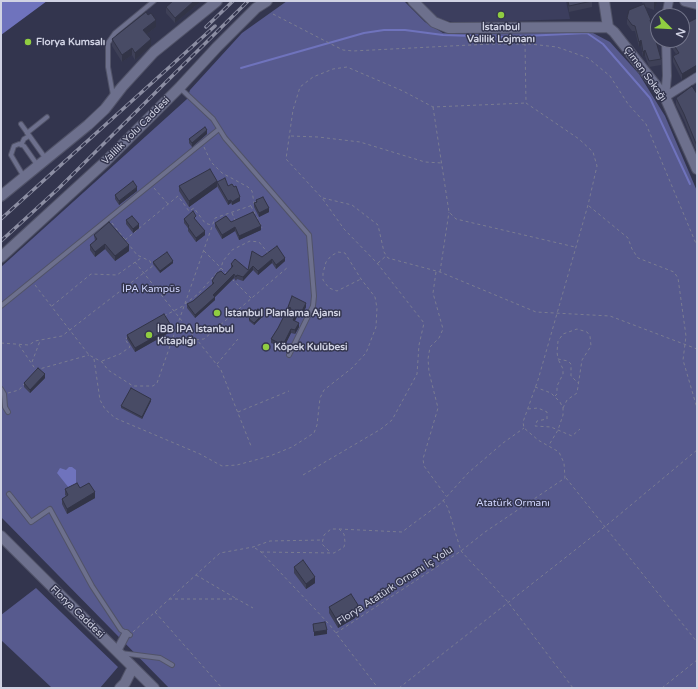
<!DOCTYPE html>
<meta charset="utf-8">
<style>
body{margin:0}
#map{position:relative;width:698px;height:689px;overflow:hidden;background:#33354e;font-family:"Varela Round",sans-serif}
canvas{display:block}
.frame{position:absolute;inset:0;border:2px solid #d0d2e3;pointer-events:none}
.north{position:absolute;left:650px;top:8px;width:40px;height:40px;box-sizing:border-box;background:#33354e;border:1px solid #72748a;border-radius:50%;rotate:114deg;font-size:11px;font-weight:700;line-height:16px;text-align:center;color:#d0d2e3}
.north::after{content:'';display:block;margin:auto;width:14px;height:18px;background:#90cd41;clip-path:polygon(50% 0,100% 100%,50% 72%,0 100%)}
</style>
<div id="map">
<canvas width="698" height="689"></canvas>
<div class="frame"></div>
<div class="north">N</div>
</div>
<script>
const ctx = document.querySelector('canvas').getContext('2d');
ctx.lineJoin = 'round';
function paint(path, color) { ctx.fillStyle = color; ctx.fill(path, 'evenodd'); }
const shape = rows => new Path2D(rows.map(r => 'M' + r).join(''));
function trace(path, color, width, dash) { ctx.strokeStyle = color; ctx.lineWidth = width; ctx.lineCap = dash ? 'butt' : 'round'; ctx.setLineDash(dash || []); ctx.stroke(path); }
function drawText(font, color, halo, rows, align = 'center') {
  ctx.font = font + ' "Varela Round",sans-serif'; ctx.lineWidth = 3; ctx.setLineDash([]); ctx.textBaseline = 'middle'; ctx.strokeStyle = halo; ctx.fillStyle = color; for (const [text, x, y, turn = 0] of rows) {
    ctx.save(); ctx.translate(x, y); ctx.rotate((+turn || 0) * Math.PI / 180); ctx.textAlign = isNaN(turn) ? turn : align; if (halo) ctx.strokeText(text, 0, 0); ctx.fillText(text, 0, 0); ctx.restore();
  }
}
paint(shape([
 [420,1,566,1,570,19,456,23,437,18]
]), '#3c3e5e');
paint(shape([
 [287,1,404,1,425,22,443,33,475,34,579,31,593,33,610,42,639,74,665,116,697,191,697,688,169,688,1,517,1,267,187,99,190,90,242,33],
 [36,588,118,667,100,688,52,688,1,640,1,615]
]), '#575a8e');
paint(shape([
 [1,1,47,1,1,35],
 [69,467,72,467,76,470,76,482,78,484,69,488,57,473,60,468,66,470]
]), '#6f73bd');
trace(shape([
 [241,68,364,33,384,30,405,30,443,35,505,37,587,33,603,44,650,98,690,184]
]), '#6f73bd', 2);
const service = shape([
 [180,88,213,119,225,138,309,235,314,296,313,306,289,355],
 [113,95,108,67,108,43,115,33,154,1],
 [21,124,46,159],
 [27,133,47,117],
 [21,145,24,139,29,136],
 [24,177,11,155,14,146,19,144,24,146,38,166],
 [1,306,219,129],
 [1,389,4,394,5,407,8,412],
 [9,494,31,522,50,509,92,586,121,630,130,635],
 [121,653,160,658,172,665]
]);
const minor = shape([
 [666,16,669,1],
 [665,97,667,76,666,40],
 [665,97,697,77],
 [117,651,126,634]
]);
const tertiary = shape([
 [685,1,697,4]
]);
const secondary = shape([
 [413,1,434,22,449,28,608,27,614,32,665,97,697,169],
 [604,1,608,27],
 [1,196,88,125,105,109,122,87,154,52,217,1],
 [1,257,106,161,180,87,217,47,256,8,267,1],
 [1,536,154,688],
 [120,688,125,683,133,667]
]);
trace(service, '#515368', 6);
trace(minor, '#515368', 10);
trace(tertiary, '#515368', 12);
trace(secondary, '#515368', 12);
trace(shape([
 [273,14,333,45,343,50,353,51,490,44,530,44,557,47,588,58,610,76,628,104,646,124,697,246],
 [433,107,449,212,456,219,575,247],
 [291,136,318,137,360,142,425,162,442,163],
 [204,147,211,162,222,173,248,187,252,191,254,203],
 [154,188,168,204],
 [323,198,352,205,378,225,384,252,388,258,440,272,536,312,610,316,697,349],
 [251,206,262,228],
 [589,206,628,238,632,249,638,258,674,272,678,278,686,336,683,360,697,408],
 [232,213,235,220],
 [112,223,137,255,150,261,152,266],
 [125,240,178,196,189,211,194,208,205,223,211,225],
 [204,251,227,274],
 [135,262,221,370,251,446],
 [378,263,386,256],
 [436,272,433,293,443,329,439,338,430,347,428,359,429,372,438,408,423,459,424,466,446,496],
 [440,272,449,212],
 [232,279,251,298],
 [35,285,89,355,102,362,108,370,133,386,153,386,157,383,215,218,250,206,257,201],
 [185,304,198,294,221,268,223,261,232,250,250,241,259,242,268,253],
 [52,306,91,274,117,275,141,258],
 [164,316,183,306],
 [172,342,204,339,288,267],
 [1,343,29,345,35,341,62,336,154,265],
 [19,345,36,370,89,355],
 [94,359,100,400,105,409,115,418,200,454,222,466,237,465,270,456,292,447,314,433,317,425,320,398,324,390,352,368,366,353,376,327,377,308,375,297,361,279,345,253,338,252,331,256,326,262,323,273,323,280,329,288,337,291,361,279],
 [102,361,120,354,130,347,125,339,127,338],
 [32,362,40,341],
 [217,364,238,339],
 [535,387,551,393,560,402,563,408,563,415,558,430,549,445],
 [8,393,19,390,24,384],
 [555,396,557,394,557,386,563,374,563,369,558,359],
 [563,408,567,400,577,393,582,360,591,346,590,336,587,332,577,329,563,334,558,341,557,352,558,359,568,361,571,364,571,376,578,383],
 [528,409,538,408,547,412,547,419,537,421,535,426,551,427,572,436,580,429],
 [238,412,289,391],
 [303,475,381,429,392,420,417,374,419,345,424,323,377,263,344,229,322,198,286,159,293,110,300,87,313,77,333,69,347,67,403,91,433,107,526,103],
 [566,478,697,642],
 [443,500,448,508,461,551,508,602,573,688],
 [339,529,402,532,441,503,468,473,503,443,524,428],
 [255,548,261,552,329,624,378,688],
 [261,552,334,553,344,547,345,542,344,534,339,529,331,529,324,535,322,544,329,551],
 [196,575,237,599],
 [169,599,237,599,253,608],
 [155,612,222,688],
 [133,632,220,553,253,547,270,541,322,540],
 [336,633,461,551,485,532,565,478,564,463,559,452,538,440,524,428,523,422,538,380,588,205,597,166,593,152,579,139,526,103,525,44],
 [399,688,607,525,697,450],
 [662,688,697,660]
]), '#7a7c91', 1, [3, 3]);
trace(service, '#6d708d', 4);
trace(minor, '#6d708d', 8);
trace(tertiary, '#6d708d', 10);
trace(secondary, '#6d708d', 10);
const rail = shape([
 [206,27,233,1],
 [1,219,215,26],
 [1,241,58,189,248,1]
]);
trace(rail, '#8c8ea3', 3.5);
trace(rail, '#33354e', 2, [6]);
paint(shape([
 [200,1,200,2,175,23,166,13,166,7],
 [568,1,592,1,592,7,569,12],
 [641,1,658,1,654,10,646,7,661,59,661,65,649,67,645,56,643,57,641,46,639,47,635,31,632,31,627,24,627,18,643,4],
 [697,18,682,80,673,62,673,56,676,54,672,48,672,40,687,26,687,23],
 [156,27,147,34,151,46,135,60,132,55,122,62,112,46,112,39],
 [697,94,697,153,684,120,676,105,676,98],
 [207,134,192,147,189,143,189,139],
 [217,181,228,186,240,201,232,205,231,203,228,205,217,186,189,207,179,191,179,186],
 [137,191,119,205,115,199,115,195],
 [256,200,269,212,259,217,254,207,254,203,256,202],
 [184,219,196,220,205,235,196,242,188,231,188,228,184,223],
 [126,220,139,228,133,233,126,224],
 [231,222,261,230,239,240,235,231,222,239,215,227,215,223],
 [94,235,129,251,115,261,105,249,95,257,90,250,90,245,95,241],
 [262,257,285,261,276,269,272,263,258,275,253,270,243,281,237,279,236,281,234,278,215,297,215,300,195,318,187,308,187,304,193,301,212,285,212,281,225,275,231,268,231,264,248,270],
 [153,262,173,263,160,273,153,264],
 [288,307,306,307,301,317,298,315,295,321,299,327,295,334,291,333,284,347,281,345,281,347,271,343,271,339,278,328,289,311,288,310],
 [263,316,254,325,249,321,249,319],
 [172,331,135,352,127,339,127,335],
 [45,378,30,393,24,387,24,383],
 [151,401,142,419,121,408,121,406],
 [80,488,95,498,67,514,62,504,62,499,66,496,65,495,65,489],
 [294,567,315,583,306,589,294,573],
 [329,607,358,611,355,618,338,628,329,613]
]), '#3e4057');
paint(shape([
 [194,1,200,1,200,2,175,23,175,18],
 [655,1,658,1,654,10,654,2],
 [156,20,156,27,143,37,143,30],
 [151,39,151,46,135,60,135,53],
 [641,40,641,46,639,47,639,42],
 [132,48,132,55,122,62,122,55],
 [645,50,645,56,643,57,643,52],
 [697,65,697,71,682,80,682,74],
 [207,130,207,134,192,147,192,143],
 [217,181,217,187,189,207,189,201],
 [137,187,137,191,119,205,119,201],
 [240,197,240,201,232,205,232,202],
 [231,200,231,203,228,205,228,201],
 [269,208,269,212,259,217,259,213],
 [139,224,139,228,133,233,133,229],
 [261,226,261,230,239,240,239,236],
 [235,227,235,231,222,239,222,235],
 [205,231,205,235,196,242,196,238],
 [105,244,105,249,95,257,95,252],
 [129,245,129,251,115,261,115,256],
 [285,258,285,261,276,269,276,265],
 [272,259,272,263,258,275,258,271],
 [173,261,173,263,160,273,160,271],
 [253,266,253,270,243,281,243,277],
 [234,274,234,278,215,297,215,300,195,318,195,315,213,295],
 [306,303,306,307,301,317,301,313],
 [298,311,298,315,293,324,293,320],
 [263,314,263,316,254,325,254,323],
 [299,323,299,327,295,334,295,330],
 [172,327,172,331,135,352,135,348],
 [291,329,291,333,284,347,284,343],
 [45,374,45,378,30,393,30,390],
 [151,399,151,401,142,419,142,417],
 [95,492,95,498,67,514,67,509],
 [315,577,315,583,306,589,306,584],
 [358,605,358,611,355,618,338,628,338,622],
 [327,630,327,634,314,636,314,632]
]), '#323447');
const building = shape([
 [173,1,194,1,175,18,166,7,173,1],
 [568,1,592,1,569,6,568,1],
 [644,4,651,20,650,20,661,59,649,61,645,50,643,52,641,40,639,42,635,26,632,25,627,18,629,10,644,4],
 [146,12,148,15,151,13,156,20,143,30,151,39,135,53,132,48,122,55,112,39,146,12],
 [697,18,697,65,682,74,673,56,679,53,672,42,672,40,682,40,682,29,689,26,687,23,697,18],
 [692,86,697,94,697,146,684,114,676,98,692,86],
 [205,127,207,130,192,143,189,139,205,127],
 [210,169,217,181,189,201,179,186,210,169],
 [225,178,228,186,232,184,234,187,236,186,240,197,232,202,231,200,228,201,217,182,225,178],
 [133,181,137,187,119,201,115,195,133,181],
 [263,197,269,208,259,213,254,203,257,202,256,200,263,197],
 [193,211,196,216,194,218,205,231,196,238,188,227,189,226,184,219,193,211],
 [253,212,261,226,239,236,235,227,222,235,215,223,226,216,231,222,253,212],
 [132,216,139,224,133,229,126,220,132,216],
 [109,222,129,245,115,256,105,244,95,252,90,245,97,239,94,235,109,222],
 [277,246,285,258,276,265,272,259,258,271,253,266,243,277,237,275,236,277,234,274,213,295,215,297,195,315,187,304,193,301,214,283,212,281,217,273,221,271,225,275,233,266,231,264,235,259,248,270,252,251,262,257,277,246],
 [167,252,173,261,160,271,153,262,167,252],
 [292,296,306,303,301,313,298,311,293,320,299,323,295,330,291,329,284,343,281,341,281,344,271,339,278,328,284,316,286,317,291,308,288,307,292,296],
 [258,309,263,314,254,323,249,319,258,309],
 [164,314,172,327,135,348,127,335,164,314],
 [38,368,45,374,30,390,24,383,38,368],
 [131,388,151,399,142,417,121,406,131,388],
 [77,483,80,488,89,483,95,492,67,509,62,499,68,495,65,489,77,483],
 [303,560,315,577,306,584,294,567,303,560],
 [351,594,358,605,355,612,338,622,329,607,351,594],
 [325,622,327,630,314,632,313,624,325,622]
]);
paint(building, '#484b65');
trace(building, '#323447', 1);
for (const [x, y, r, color] of [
 [501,15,4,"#90cd41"],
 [28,42,4,"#90cd41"],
 [217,313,4,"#90cd41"],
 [149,335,4,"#90cd41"],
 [266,347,4,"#90cd41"]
]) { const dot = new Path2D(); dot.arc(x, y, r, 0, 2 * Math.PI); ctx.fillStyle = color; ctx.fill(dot); trace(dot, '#33354e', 1.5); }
drawText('bold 10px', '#d0d2e3', '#33354e', [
 ["İstanbul",501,27,"center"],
 ["Valilik Lojmanı",501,39,"center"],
 ["Florya Kumsalı",36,42],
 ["İstanbul Planlama Ajansı",225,313],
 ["İBB İPA İstanbul",157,329],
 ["Kitaplığı",157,341],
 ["Köpek Kulübesi",274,347]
], 'left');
drawText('10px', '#d0d2e3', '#33354e', [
 ["Çimen Sokağı",645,74,54],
 ["Valilik Yolu Caddesi",136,131,-45],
 ["Florya Atatürk Ornanı İç Yolu",395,586,-33],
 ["Florya Caddesi",77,612,44]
]);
drawText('10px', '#d1d6ff', '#33354e', [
 ["İPA Kampüs",151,289],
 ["Atatürk Ormanı",513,503]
]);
</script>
